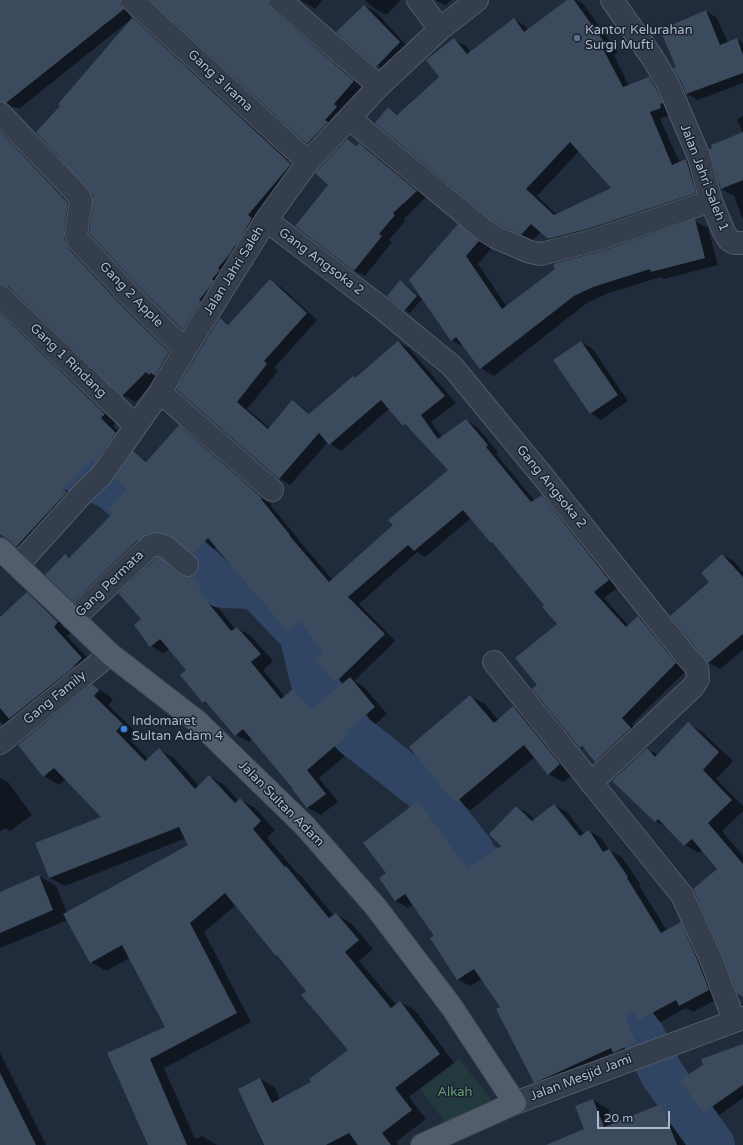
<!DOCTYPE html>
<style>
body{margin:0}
#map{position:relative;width:743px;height:1145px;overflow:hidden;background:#202c3c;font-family:"Varela Round",sans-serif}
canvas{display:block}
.scale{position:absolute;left:597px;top:1111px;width:73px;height:18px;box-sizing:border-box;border:2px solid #afb8c8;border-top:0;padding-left:5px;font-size:12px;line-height:14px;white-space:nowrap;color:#afb8c8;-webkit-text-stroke:3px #192331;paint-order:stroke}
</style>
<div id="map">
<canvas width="743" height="1145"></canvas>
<div class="scale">20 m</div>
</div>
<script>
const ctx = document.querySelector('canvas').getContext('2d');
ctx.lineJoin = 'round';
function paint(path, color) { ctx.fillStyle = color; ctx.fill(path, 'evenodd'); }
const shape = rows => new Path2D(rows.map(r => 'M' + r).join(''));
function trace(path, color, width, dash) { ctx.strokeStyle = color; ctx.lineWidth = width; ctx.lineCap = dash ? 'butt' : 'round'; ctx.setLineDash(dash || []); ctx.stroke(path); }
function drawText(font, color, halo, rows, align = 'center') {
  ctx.font = font + ' "Varela Round",sans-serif'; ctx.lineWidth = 3; ctx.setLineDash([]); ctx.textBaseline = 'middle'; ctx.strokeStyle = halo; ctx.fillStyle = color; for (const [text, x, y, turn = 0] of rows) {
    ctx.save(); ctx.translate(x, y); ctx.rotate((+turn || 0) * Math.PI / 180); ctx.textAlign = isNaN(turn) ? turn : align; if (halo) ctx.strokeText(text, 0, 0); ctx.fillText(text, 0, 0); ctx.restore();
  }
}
paint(shape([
 [459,1059,491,1099,489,1108,450,1129,420,1088]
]), '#223a3d');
paint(shape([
 [0,0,134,0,135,16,133,18,141,22,302,171,195,336,183,329,94,203,94,196,62,106,130,22,129,21,19,109,16,107,10,107,3,111,0,117],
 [152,0,282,0,366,88,320,151,308,144],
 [301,0,322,0,315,9],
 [365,0,401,0,386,15,374,8],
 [436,0,452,0,445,5],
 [568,0,576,0,583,4,618,52,614,55,629,86,649,78,661,85,672,114,660,119,680,163,686,160,698,167,707,199,560,245,548,239,541,232,533,240,513,232,501,225,389,108,399,115,440,77,454,40,466,46,471,53,514,19,525,26,528,30],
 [579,151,613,188,557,215,537,196],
 [365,6,376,12,407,46,388,72,377,65],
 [706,11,717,18,728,43,737,39,743,43,743,83,698,100,687,94,677,68],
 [743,116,743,219,734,196,722,189,743,133,737,119],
 [0,124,80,210,75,240,181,360,157,379,135,402,123,395,14,290,9,290,0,300],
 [347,140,358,146,359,144,370,150,426,197,403,220,405,221,389,240,392,242,365,276,355,271,296,226,330,185],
 [695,221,708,228,718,265,664,279,660,277,606,294,587,303,494,376,481,368,465,347,464,347,452,340,458,226,471,233,491,249,478,264,507,307,599,253],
 [270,280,281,287,317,320,274,368,278,371,247,409,270,428,292,402,303,408,310,414,356,379,398,342,409,348,456,403,431,422,442,437,466,420,477,427,498,452,496,454,535,501,542,496,553,502,620,586,604,598,629,626,639,617,650,624,687,670,632,724,641,735,607,768,596,761,587,751,580,747,538,685,558,624,546,606,496,545,491,542,471,518,425,557,417,552,359,604,395,641,354,681,363,686,387,714,357,740,360,743,319,778,338,802,321,815,308,808,252,739,249,742,236,735,212,707,204,702,187,670,169,649,163,653,151,646,142,620,159,559,173,567,186,578,192,577,205,585,214,593,210,597,235,629,237,628,250,635,273,661,263,670,285,697,293,690,306,698,315,709,343,684,337,681,324,652,307,630,299,637,288,630,217,546,205,559,194,553,177,539,172,538,165,538,85,607,74,601,65,555,71,558,114,513,128,489,134,453,148,462,179,427,190,433,272,505,271,506,300,541,300,542,333,580,394,525,450,470,413,431,404,425,389,409,341,451,330,444,328,442,290,485,279,478,177,389,220,319,229,324],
 [401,282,406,285,422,299,410,313,405,310],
 [0,307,117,421,113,426,127,440,29,553,17,546,0,533],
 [581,342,592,348,628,401,601,420,590,413],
 [723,555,734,561,743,572,743,650,720,669,709,663,707,659,710,582],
 [27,593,42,602,72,631,67,636,96,667,17,733,3,724,0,721,0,618],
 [92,686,107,694,113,700,108,705,137,733,130,740,148,759,159,750,174,758,199,786,209,776,224,785,239,801,240,799,255,808,275,830,267,838,297,873,301,876,334,916,336,914,351,923,373,949,359,961,396,1005,400,1002,415,1010,454,1063,409,1097,426,1119,396,1142,398,1145,359,1145,358,1144,356,1145,263,1145,259,1135,260,1134,260,1079,275,1088,280,1100,312,1082,349,1051,308,991,280,957,277,955,236,905,204,932,251,1022,164,1068,195,1139,202,1136,217,1145,149,1145,109,1053,167,1028,130,958,106,971,91,962,68,920,0,948,0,893,39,876,56,886,67,913,189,846,186,838,65,886,50,878,37,844,103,818,66,779,59,785,44,776,19,745],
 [470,696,485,704,498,720,513,707,528,715,575,773,563,782,548,774,535,757,471,810,456,801],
 [688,724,702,732,733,761,716,779,743,806,743,811,722,831,743,856,743,995,719,869,703,850,699,853,685,845,668,828,655,821,647,749,658,755],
 [0,778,8,782,32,815,10,831,5,828,0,831],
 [418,802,431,810,472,866,503,846,516,807,529,814,535,820,554,805,567,812,584,834,589,831,601,838,609,850,622,857,640,884,639,885,667,931,681,923,693,931,722,997,693,1012,686,1008,653,1026,642,1020,637,1022,641,1032,640,1033,648,1049,547,1089,534,1082,501,1007,482,979,470,986,457,979,436,936,414,904,408,908,396,901,380,878,387,873],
 [743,1045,743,1098,714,1119,704,1113],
 [0,1053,46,1145,0,1145],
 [593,1100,608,1109,615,1124,661,1105,676,1114,689,1145,554,1145,586,1129]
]), '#0007');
trace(shape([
 [0,420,21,440,63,464,113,489,222,586,256,587,301,634,312,680,354,735,423,789,472,851,477,862,530,890],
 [590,966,593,975,615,1000,643,1036,662,1074,713,1145]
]), '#304563', 44);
paint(shape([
 [0,0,120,0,120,4,124,9,6,103,0,101],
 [150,0,268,0,268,4,272,9,354,81,334,104,337,107,325,120,328,122,307,144],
 [567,0,574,0,607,46,603,49,623,87,649,77,657,90,663,103,660,104,661,108,650,112,672,165,686,159,696,193,591,228,548,239,531,224,521,235,501,226,491,220,375,123,388,107,397,115,439,77,426,60,454,38,467,54,514,18,524,32],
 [570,142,611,188,554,215,526,189],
 [364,5,400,42,376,67,336,32],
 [706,10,720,45,737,38,743,55,743,73,686,94,680,79,673,68,676,67,660,30],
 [129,14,291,164,248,215,252,218,237,244,232,249,233,249,229,255,218,268,220,270,212,279,214,281,208,289,199,300,201,301,183,330,141,289,89,233,93,203,93,196,90,191,36,132,60,106,58,104,132,18],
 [0,131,68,203,64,232,64,238,69,249,123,307,169,352,155,376,151,373,149,375,146,372,122,396,9,287,3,284,0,284],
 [743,132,743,180,721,189,709,149,712,148,711,145],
 [347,139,356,146,359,143,417,191,393,213,395,215,379,234,382,236,354,271,295,226,328,185,315,173],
 [695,219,705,258,651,272,650,269,593,287,574,296,480,369,456,337,451,341,409,280,458,224,479,241,466,256,502,309,555,269,553,265,556,263,599,252],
 [270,279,307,313,264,361,267,364,237,402,268,429,292,400,309,414,353,376,355,378,398,341,445,396,421,415,438,439,466,419,488,445,486,447,531,502,542,495,609,580,594,592,626,627,638,616,676,663,622,718,631,728,595,762,582,746,580,748,532,689,537,685,515,658,557,624,542,607,544,605,492,542,491,543,463,510,414,551,408,545,348,597,385,634,336,682,315,660,323,652,299,621,287,631,208,538,193,554,170,535,161,532,154,532,146,534,141,537,73,602,45,575,65,554,69,558,113,513,108,509,127,489,115,478,133,451,146,462,179,425,262,498,261,499,290,535,289,535,329,582,393,525,388,520,448,470,405,424,403,426,381,400,329,445,319,433,279,479,176,389,220,318,228,325],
 [400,280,417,296,404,311,387,296],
 [0,313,105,414,101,418,116,433,96,462,92,459,63,489,67,492,16,547,9,540,0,534],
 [581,341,618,395,590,414,553,360],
 [722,554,743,577,743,634,708,663,706,660,670,616,709,582,701,573],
 [157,557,160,558,179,575,185,577,192,576,202,586,198,590,231,631,237,627,261,654,251,662,281,699,293,689,311,710,350,677,375,707,345,733,348,735,307,770,326,794,307,808,292,789,293,789,243,729,235,736,205,701,203,703,180,675,186,670,160,639,150,647,134,625,141,619,118,593],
 [27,592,58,622,54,627,82,658,73,667,74,667,9,719,0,708,0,617],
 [92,684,99,690,94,696,123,724,116,731,145,761,159,748,195,789,209,775,235,803,240,798,261,821,253,829,285,867,286,866,329,918,336,913,359,940,345,952,391,1008,400,1001,440,1054,395,1088,412,1110,382,1133,391,1145,358,1145,349,1133,326,1145,264,1145,238,1089,260,1078,272,1103,311,1082,309,1079,348,1050,301,995,306,991,277,955,276,956,225,893,190,923,237,1013,150,1059,187,1145,148,1145,107,1053,165,1027,122,945,90,963,63,914,188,845,179,827,49,878,35,843,101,817,54,768,43,777,18,745],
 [470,695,494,723,513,706,560,764,548,775,524,745,456,802,438,785,440,784,409,747],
 [688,722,719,752,703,770,732,800,708,823,743,864,743,997,737,993,722,954,693,889,717,869,692,839,684,846,658,819,655,822,612,781,647,748,655,757],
 [418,801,467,868,501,846,489,834,516,806,532,821,554,804,580,836,589,830,603,852,609,849,628,877,627,878,661,933,681,922,699,964,709,990,679,1006,676,1000,639,1020,633,1011,625,1015,629,1025,628,1026,636,1042,613,1053,611,1048,550,1076,534,1083,496,1009,500,1007,474,969,457,980,430,938,434,936,405,894,395,901,379,878,386,873,363,843],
 [39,875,53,910,0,933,0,892],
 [743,1044,743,1085,703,1113,680,1080,703,1065,701,1059],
 [0,1073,36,1145,0,1145],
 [593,1099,604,1127,661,1104,677,1145,546,1145,584,1129,575,1106]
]), '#3b4a5c');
const minor = shape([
 [132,0,308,162],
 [280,0,379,86],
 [418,0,440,29],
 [612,0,652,57,668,84,699,157,711,201,724,232,729,240,734,243,743,243],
 [0,113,79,196,81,201,76,234,78,240,132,298,185,350],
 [349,118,484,230,495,237,530,252,541,254,595,240,711,201],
 [266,220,379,306,452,366,541,474,683,652,697,668,698,679,693,687,591,783],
 [0,296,136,426],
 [160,392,272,490],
 [18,565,83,493,101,476,136,426,160,392,185,350,266,220,308,162,379,86,440,29,477,0],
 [73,619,150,546,157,544,166,547,187,565],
 [494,662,682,895,711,959,734,1020],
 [0,743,110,654],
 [515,1103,743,1018]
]);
const major = shape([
 [0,549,110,654,198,722,305,826,375,906,451,1006,515,1103,422,1145]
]);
trace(minor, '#525b6a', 24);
trace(major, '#3d4755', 24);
trace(minor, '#343e4c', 22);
trace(major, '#515d6c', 22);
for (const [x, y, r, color] of [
 [577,38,4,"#5c6f8a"],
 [124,729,4,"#3f7fe0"]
]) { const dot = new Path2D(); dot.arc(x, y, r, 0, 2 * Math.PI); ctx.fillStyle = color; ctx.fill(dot); trace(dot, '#192331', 1.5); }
drawText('13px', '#afb8c8', '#192331', [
 ["Kantor Kelurahan",585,31],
 ["Surgi Mufti",585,46],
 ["Indomaret",132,722],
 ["Sultan Adam 4",132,737]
], 'left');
drawText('13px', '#afb8c8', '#192331', [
 ["Gang 3 Irama",220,81,43],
 ["Jalan Jahri Saleh 1",704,178,69],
 ["Gang Angsoka 2",321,262,37],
 ["Jalan Jahri Saleh",234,271,-58],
 ["Gang 2 Apple",131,295,46],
 ["Gang 1 Rindang",68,361,44],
 ["Gang Angsoka 2",551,487,51],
 ["Gang Permata",110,584,-44],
 ["Gang Family",55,698,-39],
 ["Jalan Sultan Adam",281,804,45],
 ["Jalan Mesjid Jami",581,1078,-21]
]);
drawText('13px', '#639b70', '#192331', [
 ["Alkah",455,1093]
]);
</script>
